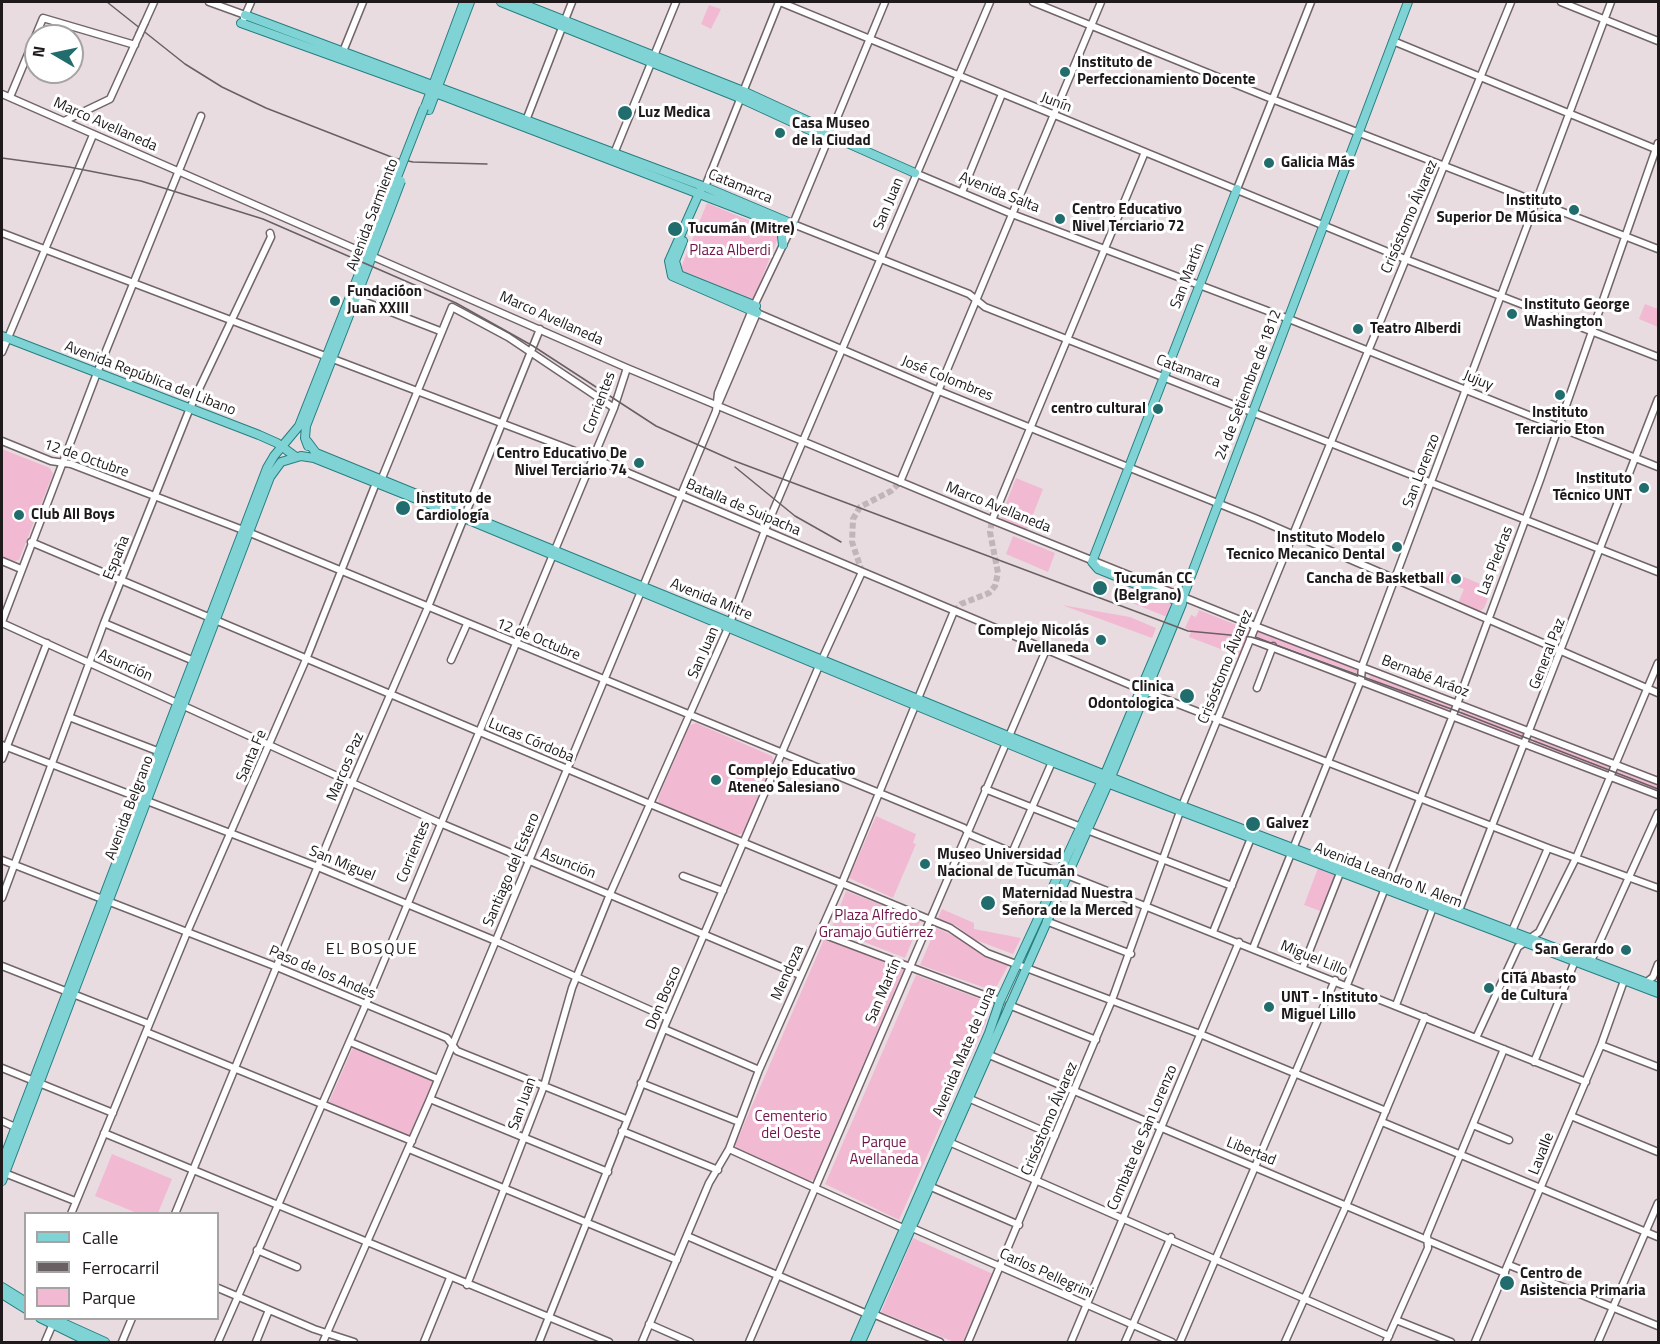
<!DOCTYPE html>
<meta charset="utf-8">
<style>
body{margin:0}
#map{position:relative;width:1660px;height:1344px;overflow:hidden;background:#e9dce1;font-family:"Titillium Web",sans-serif}
canvas{display:block}
.frame{position:absolute;inset:0;border:3px solid #1e191b;pointer-events:none}
.legend{position:absolute;left:24px;top:1212px;width:195px;height:108px;box-sizing:border-box;background:#fff;border:2px solid #a5a3a4;margin:0;padding:8px 10px;list-style:none;font-size:18px;color:#1e191b}
.legend li{display:flex;align-items:center;gap:12px;height:30px}
.legend b{width:30px;border:2px solid #a5a3a4}
.north{position:absolute;left:24px;top:24px;width:60px;height:60px;box-sizing:border-box;background:#fff;border:2px solid #a5a3a4;border-radius:50%;rotate:279deg;font-size:16px;font-weight:700;line-height:24px;text-align:center;color:#1e191b}
.north::after{content:'';display:block;margin:auto;width:21px;height:27px;background:#216d6d;clip-path:polygon(50% 0,100% 100%,50% 72%,0 100%)}
</style>
<div id="map">
<canvas width="1660" height="1344"></canvas>
<div class="frame"></div>
<ul class="legend">
<li><b style="height:8px;background:#7fd3d4"></b>Calle</li>
<li><b style="height:8px;background:#686063"></b>Ferrocarril</li>
<li><b style="height:16px;background:#f1bad2"></b>Parque</li>
</ul>
<div class="north">N</div>
</div>
<script>
const ctx = document.querySelector('canvas').getContext('2d');
ctx.lineJoin = 'round';
function paint(path, color) { ctx.fillStyle = color; ctx.fill(path, 'evenodd'); }
const shape = rows => new Path2D(rows.map(r => 'M' + r).join(''));
function trace(path, color, width, dash) { ctx.strokeStyle = color; ctx.lineWidth = width; ctx.lineCap = dash ? 'butt' : 'round'; ctx.setLineDash(dash || []); ctx.stroke(path); }
function drawText(font, color, halo, rows, align = 'center') {
  ctx.font = font + ' "Titillium Web",sans-serif'; ctx.lineWidth = 6; ctx.setLineDash([]); ctx.textBaseline = 'middle'; ctx.strokeStyle = halo; ctx.fillStyle = color; for (const [text, x, y, turn = 0] of rows) {
    ctx.save(); ctx.translate(x, y); ctx.rotate((+turn || 0) * Math.PI / 180); ctx.textAlign = isNaN(turn) ? turn : align; if (halo) ctx.strokeText(text, 0, 0); ctx.fillText(text, 0, 0); ctx.restore();
  }
}
paint(shape([
 [709,5,721,9,711,29,701,24],
 [707,203,780,233,753,300,680,270],
 [1645,304,1658,309,1658,327,1639,319],
 [2,449,50,468,53,474,19,560,15,561,2,557],
 [1016,478,1043,489,1027,530,1002,520,1001,516],
 [1013,536,1055,553,1048,572,1006,554],
 [1450,571,1492,589,1484,608,1479,612,1458,603,1464,589,1445,582],
 [1115,580,1173,603,1167,617,1115,596,1118,588,1113,585],
 [1062,605,1130,617,1156,628,1152,638],
 [1199,610,1249,630,1239,656,1189,637,1191,631,1185,628,1191,615,1196,617],
 [1259,630,1364,669,1364,676,1256,637],
 [1370,673,1455,706,1452,712,1369,681],
 [1462,709,1528,734,1525,741,1459,716],
 [696,723,772,756,774,761,743,833,737,835,659,803,658,798,690,725],
 [1535,737,1612,767,1608,773,1533,744],
 [1619,769,1658,785,1658,792,1615,776],
 [876,816,916,834,913,843,916,844,893,898,849,878],
 [1318,868,1338,875,1323,912,1304,905],
 [846,891,921,920,905,958,831,929],
 [942,909,974,923,974,929,1021,938,1013,954,973,939,957,926,938,918],
 [936,928,959,938,976,951,1009,964,994,991,920,965],
 [825,937,904,969,814,1180,807,1181,737,1150,735,1145],
 [916,975,991,1003,986,1022,899,1220,825,1184],
 [353,1047,435,1082,411,1137,329,1102],
 [112,1154,172,1179,158,1213,137,1213,95,1196],
 [913,1238,993,1274,963,1342,954,1342,881,1312]
]), '#f1bad2');
trace(shape([
 [862,572,852,542,853,519,860,507,891,491,900,482],
 [954,611,961,604,989,593,995,586,998,573,990,532,992,520]
]), '#c0b5b9', 6, [6, 3]);
const minor = shape([
 [209,2,245,15],
 [780,2,1405,259,1658,357],
 [1033,2,1272,99,1658,249],
 [1561,2,1658,41],
 [244,18,251,2],
 [145,22,154,2],
 [1393,41,1658,150],
 [342,54,363,2],
 [2,94,627,368,992,520,1255,626,1658,781],
 [10,97,43,18,135,45],
 [64,121,110,99,139,35],
 [525,123,572,2],
 [613,156,676,2],
 [915,173,1012,214,1289,319,1658,467],
 [705,187,779,2],
 [1237,189,1311,2],
 [962,192,1002,94],
 [793,224,969,294,985,307,1658,572],
 [2,233,593,458,1147,692,1548,848,1658,888],
 [355,298,440,331],
 [757,313,939,391,1257,519,1658,693],
 [2,352,93,135],
 [719,402,757,313,756,309],
 [2,441,51,461,71,464,243,530,964,828,971,835,1060,873],
 [900,482,1101,2],
 [992,520,1145,152],
 [31,542,650,804,950,928,987,953,1200,1034,1386,1111],
 [2,561,21,569],
 [2,622,97,373,201,116],
 [2,623,440,823,800,975],
 [104,623,194,661],
 [1250,639,1658,795],
 [451,660,467,624],
 [1257,688,1273,646],
 [69,717,160,752],
 [2,745,318,867,496,941,668,1018],
 [2,759,47,643],
 [985,789,1081,827],
 [1087,830,1232,886],
 [1012,853,1052,762],
 [2,860,277,967,447,1038,457,1051,626,1119],
 [1067,875,1586,1082],
 [683,876,723,891],
 [2,898,104,623,190,408,271,237,270,233],
 [1458,913,1658,399],
 [1046,921,1131,954],
 [1512,931,1548,848],
 [1213,932,1251,838],
 [820,933,1000,1001],
 [1253,948,1361,680,1362,666,1611,2],
 [1591,961,1658,813],
 [2,966,149,1024],
 [1303,967,1340,873],
 [1644,984,1653,977,1658,964],
 [1347,985,1453,715,1540,480,1658,143],
 [1009,1005,1096,1040],
 [1396,1005,1434,905],
 [664,1029,759,1070],
 [146,1032,412,1141],
 [1476,1038,1518,947,1539,932,1576,858,1658,663],
 [350,1042,438,1079],
 [1601,1045,1658,1067],
 [987,1054,1505,1273],
 [1534,1062,1575,961],
 [2,1068,113,1113],
 [641,1083,739,1122],
 [968,1098,1055,1136],
 [430,1099,608,1172],
 [1571,1116,1658,1152],
 [2,1121,15,1127],
 [1382,1122,1658,1237],
 [1473,1125,1509,1140],
 [622,1131,718,1170],
 [104,1133,609,1342],
 [949,1142,1389,1336],
 [409,1149,677,1260],
 [729,1149,903,1228,910,1227,1172,1342],
 [2,1172,75,1201],
 [929,1186,1019,1225],
 [71,1214,188,930,307,657,376,483,382,478,452,307,508,337,614,408],
 [175,1214,352,783,428,607,540,329],
 [687,1236,867,1314],
 [257,1250,297,1267],
 [1509,1265,1658,1326],
 [467,1285,544,1086,572,988,610,894,728,628,765,530,990,2],
 [218,1288,314,1329,354,1342],
 [873,1314,940,1342],
 [1396,1320,1451,1342],
 [649,1324,690,1342],
 [45,1342,54,1321],
 [122,1342,132,1318],
 [218,1342,366,1004,614,408,627,368],
 [256,1342,269,1310],
 [323,1342,430,1099,716,411,718,393,752,310,793,224,885,2],
 [424,1342,450,1278],
 [539,1342,666,1023,819,666,862,572],
 [642,1342,709,1183,729,1149,759,1070,842,883,954,611],
 [749,1342,1046,650],
 [968,1342,1112,1000,1182,806,1511,2],
 [1071,1342,1239,942],
 [1125,1342,1171,1237],
 [1180,1342,1335,980],
 [1285,1342,1346,1206,1425,1017],
 [1386,1342,1428,1248,1427,1235,1504,1049],
 [1475,1342,1601,1045,1625,978],
 [1598,1342,1658,1203]
]);
const major = shape([
 [501,2,740,98,829,139,836,138,915,173],
 [518,2,743,91,832,132,836,138],
 [245,15,705,187,793,224],
 [241,23,446,97,770,221,781,228,783,245],
 [425,107,464,2],
 [429,110,470,2],
 [701,189,669,261,672,276,757,313],
 [683,241,675,261,679,275,756,306],
 [2,336,259,435,277,443,296,457],
 [307,441,316,453,1008,736,1182,806,1658,987],
 [308,446,305,438,306,426,390,210],
 [1178,601,1098,569,1092,562,1237,189],
 [2,1163,267,468,274,456,299,426,385,208],
 [2,1181,270,477,281,462,301,456,314,458,464,518,1052,762,1658,993],
 [2,1287,26,1302],
 [2,1294,26,1309],
 [40,1318,89,1342],
 [52,1318,105,1342],
 [855,1342,989,1033,1000,1001,1105,774,1178,601,1183,597],
 [861,1342,1111,777,1182,604,1183,597,1408,2]
]);
trace(minor, '#71656a', 9);
trace(major, '#267f80', 10);
trace(minor, '#fff', 6);
trace(major, '#7fd3d4', 8);
trace(shape([
 [107,2,185,64,222,87,266,108,394,158,413,162,487,164],
 [2,158,69,167,141,181,263,219,456,303,533,346,656,426,732,460,1188,631,1251,637,1270,643,1454,710,1658,789],
 [735,467,795,516,841,542]
]), '#686063', 1.5);
const minorBridge = shape([
 [139,35,145,22]
]);
const majorBridge = shape([
 [385,208,424,108],
 [390,210,401,181]
]);
trace(minorBridge, '#71656a', 9, []);
trace(majorBridge, '#267f80', 10, []);
trace(minorBridge, '#fff', 6);
trace(majorBridge, '#7fd3d4', 8);
for (const [x, y, r, color] of [
 [1065,72,6,"#216d6d"],
 [625,113,8,"#216d6d"],
 [780,133,6,"#216d6d"],
 [1269,163,6,"#216d6d"],
 [1574,210,6,"#216d6d"],
 [1060,219,6,"#216d6d"],
 [675,229,8,"#216d6d"],
 [335,301,6,"#216d6d"],
 [1512,314,6,"#216d6d"],
 [1358,329,6,"#216d6d"],
 [1560,395,6,"#216d6d"],
 [1158,409,6,"#216d6d"],
 [639,463,6,"#216d6d"],
 [1644,488,6,"#216d6d"],
 [403,508,8,"#216d6d"],
 [19,515,6,"#216d6d"],
 [1397,547,6,"#216d6d"],
 [1456,579,6,"#216d6d"],
 [1100,588,8,"#216d6d"],
 [1101,640,6,"#216d6d"],
 [1187,696,8,"#216d6d"],
 [716,780,6,"#216d6d"],
 [1253,824,8,"#216d6d"],
 [925,864,6,"#216d6d"],
 [988,903,8,"#216d6d"],
 [1626,950,6,"#216d6d"],
 [1489,988,6,"#216d6d"],
 [1269,1007,6,"#216d6d"],
 [1507,1283,8,"#216d6d"]
]) { const dot = new Path2D(); dot.arc(x, y, r, 0, 2 * Math.PI); ctx.fillStyle = color; ctx.fill(dot); trace(dot, '#fff', 2); }
drawText('bold 15px', '#1e191b', '#fff', [
 ["Instituto de",1077,63],
 ["Perfeccionamiento Docente",1077,80],
 ["Luz Medica",638,113],
 ["Casa Museo",792,124],
 ["de la Ciudad",792,141],
 ["Galicia Más",1281,163],
 ["Instituto",1562,201,"right"],
 ["Superior De Música",1562,218,"right"],
 ["Centro Educativo",1072,210],
 ["Nivel Terciario 72",1072,227],
 ["Tucumán (Mitre)",688,229],
 ["Fundacióon",347,292],
 ["Juan XXIII",347,309],
 ["Instituto George",1524,305],
 ["Washington",1524,322],
 ["Teatro Alberdi",1370,329],
 ["centro cultural",1146,409,"right"],
 ["Instituto",1560,413,"center"],
 ["Terciario Eton",1560,430,"center"],
 ["Centro Educativo De",627,454,"right"],
 ["Nivel Terciario 74",627,471,"right"],
 ["Instituto",1632,479,"right"],
 ["Técnico UNT",1632,496,"right"],
 ["Instituto de",416,499],
 ["Cardiología",416,516],
 ["Club All Boys",31,515],
 ["Instituto Modelo",1385,538,"right"],
 ["Tecnico Mecanico Dental",1385,555,"right"],
 ["Tucumán CC",1114,579],
 ["(Belgrano)",1114,596],
 ["Cancha de Basketball",1444,579,"right"],
 ["Complejo Nicolás",1089,631,"right"],
 ["Avellaneda",1089,648,"right"],
 ["Clinica",1174,687,"right"],
 ["Odontologica",1174,704,"right"],
 ["Complejo Educativo",728,771],
 ["Ateneo Salesiano",728,788],
 ["Galvez",1266,824],
 ["Museo Universidad",937,855],
 ["Nacional de Tucumán",937,872],
 ["Maternidad Nuestra",1002,894],
 ["Señora de la Merced",1002,911],
 ["San Gerardo",1614,950,"right"],
 ["CiTá Abasto",1501,979],
 ["de Cultura",1501,996],
 ["UNT - Instituto",1281,998],
 ["Miguel Lillo",1281,1015],
 ["Centro de",1520,1274],
 ["Asistencia Primaria",1520,1291]
], 'left');
drawText('15px', '#1e191b', '#fff', [
 ["Junín",1056,103,21],
 ["Marco Avellaneda",105,125,24],
 ["Catamarca",740,187,22],
 ["Avenida Salta",999,193,22],
 ["San Juan",889,204,-67],
 ["Avenida Sarmiento",373,215,-69],
 ["Crisóstomo Álvarez",1410,217,-67],
 ["San Martín",1188,276,-69],
 ["Marco Avellaneda",551,319,24],
 ["Catamarca",1188,372,21],
 ["Avenida República del Libano",150,379,21],
 ["José Colombres",947,379,22],
 ["Jujuy",1478,381,22],
 ["24 de Setiembre de 1812",1249,385,-69],
 ["Corrientes",600,403,-69],
 ["12 de Octubre",86,459,19],
 ["San Lorenzo",1422,471,-69],
 ["Batalla de Suipacha",743,508,23],
 ["Marco Avellaneda",998,508,22],
 ["España",117,558,-68],
 ["Las Piedras",1496,561,-69],
 ["Avenida Mitre",711,600,22],
 ["12 de Octubre",538,640,22],
 ["San Juan",704,653,-66],
 ["General Paz",1548,654,-69],
 ["Asunción",125,666,24],
 ["Crisóstomo Álvarez",1226,667,-68],
 ["Bernabé Aráoz",1425,677,21],
 ["Lucas Córdoba",531,741,23],
 ["Santa Fe",252,756,-67],
 ["Marcos Paz",346,767,-67],
 ["Avenida Belgrano",130,808,-69],
 ["Corrientes",414,852,-68],
 ["San Miguel",342,864,22],
 ["Asunción",568,864,22],
 ["Santiago del Estero",512,870,-67],
 ["Avenida Leandro N. Alem",1388,876,21],
 ["Miguel Lillo",1314,959,22],
 ["Paso de los Andes",322,973,23],
 ["Mendoza",788,973,-66],
 ["San Martín",884,991,-67],
 ["Don Bosco",664,998,-67],
 ["Avenida Mate de Luna",965,1052,-67],
 ["San Juan",523,1104,-70],
 ["Crisóstomo Álvarez",1050,1119,-67],
 ["Combate de San Lorenzo",1143,1138,-67],
 ["Libertad",1251,1152,22],
 ["Lavalle",1542,1154,-68],
 ["Carlos Pellegrini",1046,1274,24]
]);
drawText('15px', '#71154a', '#fff', [
 ["Plaza Alberdi",730,251],
 ["Plaza Alfredo",876,916],
 ["Gramajo Gutiérrez",876,933],
 ["Cementerio",791,1117],
 ["del Oeste",791,1134],
 ["Parque",884,1143],
 ["Avellaneda",884,1160]
]);
ctx.letterSpacing = '1.5px';
drawText('16px', '#1e191b', '#fff', [
 ["EL BOSQUE",372,950]
]);
ctx.letterSpacing = '0px';
</script>
